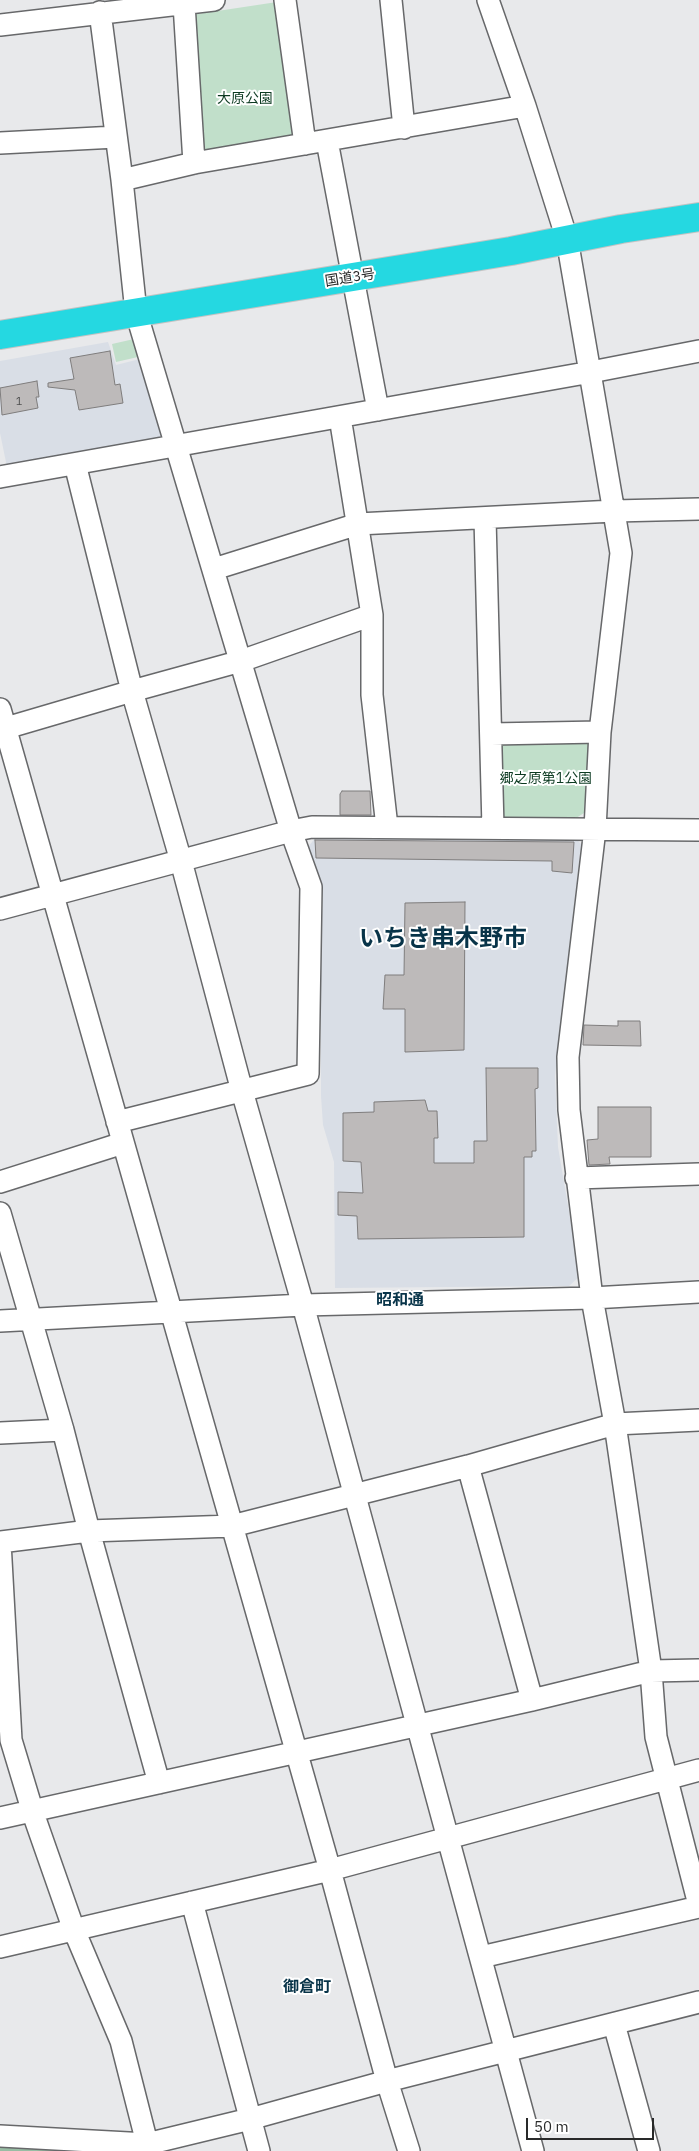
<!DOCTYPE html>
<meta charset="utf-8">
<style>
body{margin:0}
#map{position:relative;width:699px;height:2151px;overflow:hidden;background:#e8e9eb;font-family:"IBM Plex Sans",sans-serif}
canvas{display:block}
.scale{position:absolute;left:526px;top:2118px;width:128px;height:22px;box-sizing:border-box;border:2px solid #292a2a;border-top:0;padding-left:6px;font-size:15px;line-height:18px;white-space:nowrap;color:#292a2a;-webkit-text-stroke:4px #fff;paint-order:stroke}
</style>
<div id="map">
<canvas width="699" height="2151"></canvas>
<div class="scale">50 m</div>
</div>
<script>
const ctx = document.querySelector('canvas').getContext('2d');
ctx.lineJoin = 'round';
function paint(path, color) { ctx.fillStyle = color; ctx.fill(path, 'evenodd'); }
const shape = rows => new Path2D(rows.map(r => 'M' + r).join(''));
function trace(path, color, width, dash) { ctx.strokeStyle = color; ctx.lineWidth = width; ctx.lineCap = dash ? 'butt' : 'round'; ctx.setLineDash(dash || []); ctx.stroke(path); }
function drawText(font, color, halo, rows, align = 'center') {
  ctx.font = font + ' "IBM Plex Sans","Noto Sans JP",sans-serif'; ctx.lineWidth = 4; ctx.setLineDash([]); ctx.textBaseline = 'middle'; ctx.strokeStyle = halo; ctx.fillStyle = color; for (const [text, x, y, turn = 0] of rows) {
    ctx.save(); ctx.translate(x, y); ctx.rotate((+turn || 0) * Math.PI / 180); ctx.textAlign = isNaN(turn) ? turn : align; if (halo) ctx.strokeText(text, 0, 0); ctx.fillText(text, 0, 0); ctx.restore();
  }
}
paint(shape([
 [108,342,116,365,140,359,163,433,158,443,7,467,0,433,0,361],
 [316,837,577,840,581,844,555,1076,558,1147,580,1276,569,1286,335,1288,334,1162,323,1125,321,1096,321,888,308,847]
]), '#d9dee6');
paint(shape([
 [277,2,298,138,204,156,191,15],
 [134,339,138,357,116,362,112,344],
 [504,740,591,742,584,813,573,820,505,819,499,813,498,747]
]), '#c1dfca');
paint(shape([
 [40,2145,78,2151,0,2151,0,2147]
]), '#98bda4');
const building = shape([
 [110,351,115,385,120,384,123,403,79,410,75,390,48,387,48,383,74,379,70,358,110,351],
 [37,381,39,397,36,397,38,408,2,415,0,388,37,381],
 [342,791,370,791,371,815,340,815,340,794,342,791],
 [315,840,574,842,572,873,552,871,552,861,316,858,315,840],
 [465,902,464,1050,405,1052,405,1009,383,1009,385,975,404,975,405,903,465,902],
 [618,1021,640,1021,641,1046,583,1045,584,1025,618,1026,618,1021],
 [486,1068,538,1068,538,1088,535,1089,536,1151,532,1151,532,1157,524,1157,524,1237,358,1239,357,1216,338,1215,338,1192,363,1193,361,1162,343,1161,343,1113,374,1112,374,1102,425,1100,428,1111,437,1111,438,1138,434,1138,434,1163,474,1163,474,1141,487,1141,486,1068],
 [598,1107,651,1107,651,1157,609,1157,610,1164,589,1165,587,1140,598,1139,598,1107]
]);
paint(building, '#bdbaba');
trace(building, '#7f7d7d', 1);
const minor = shape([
 [285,0,305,144],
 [391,0,404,128],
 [488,0,525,106,567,239,621,553,600,732,595,829,568,1057,569,1110,592,1298,615,1424,651,1671,656,1737,699,1905],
 [184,4,194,163],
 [100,12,122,180,136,312,291,831,311,887,308,1074,117,1122],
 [0,25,214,0],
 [327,141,378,410],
 [0,143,116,137],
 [122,180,194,163,525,106],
 [340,417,372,615,372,695,387,827],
 [75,464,132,691,181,861,242,1091,303,1305,533,2151],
 [0,477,591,372,699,351],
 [485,518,493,828],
 [214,569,358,524,614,511,699,509],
 [0,709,330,1870,387,2081,409,2151],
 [6,728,132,691,241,661,372,615],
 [491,734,600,732],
 [0,909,291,831,312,827,699,830],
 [576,1178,699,1174],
 [0,1182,123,1143],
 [0,1213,63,1430,89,1531,159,1783],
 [0,1321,303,1305,592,1298,699,1292],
 [0,1433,63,1430],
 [468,1466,532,1700],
 [0,1542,89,1531,232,1526,468,1466,615,1424,699,1420],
 [0,1542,11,1740,34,1816,74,1930,121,2041,149,2151],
 [0,1818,532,1700,651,1671,699,1670],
 [192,1902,259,2151],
 [0,1947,330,1870,699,1770],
 [481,1957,699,1907],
 [614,2024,649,2151],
 [0,2136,147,2144,250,2119,387,2081,699,2002]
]);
const highway = shape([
 [0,335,511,251,621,229,699,217]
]);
trace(minor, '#67686a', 24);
trace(highway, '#c3c3c3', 30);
trace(minor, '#fff', 21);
trace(highway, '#25d8e1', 28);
drawText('11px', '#4e4e4e', null, [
 ["1",19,402]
]);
drawText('14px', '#0c3a21', '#fff', [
 ["大原公園",245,99],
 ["郷之原第1公園",546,779]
]);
drawText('14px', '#292a2a', '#fff', [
 ["国道3号",350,278,-9]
]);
drawText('bold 16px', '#083449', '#fff', [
 ["昭和通",400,1300],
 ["御倉町",307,1987]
]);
drawText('bold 24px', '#083449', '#fff', [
 ["いちき串木野市",443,939]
]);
</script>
